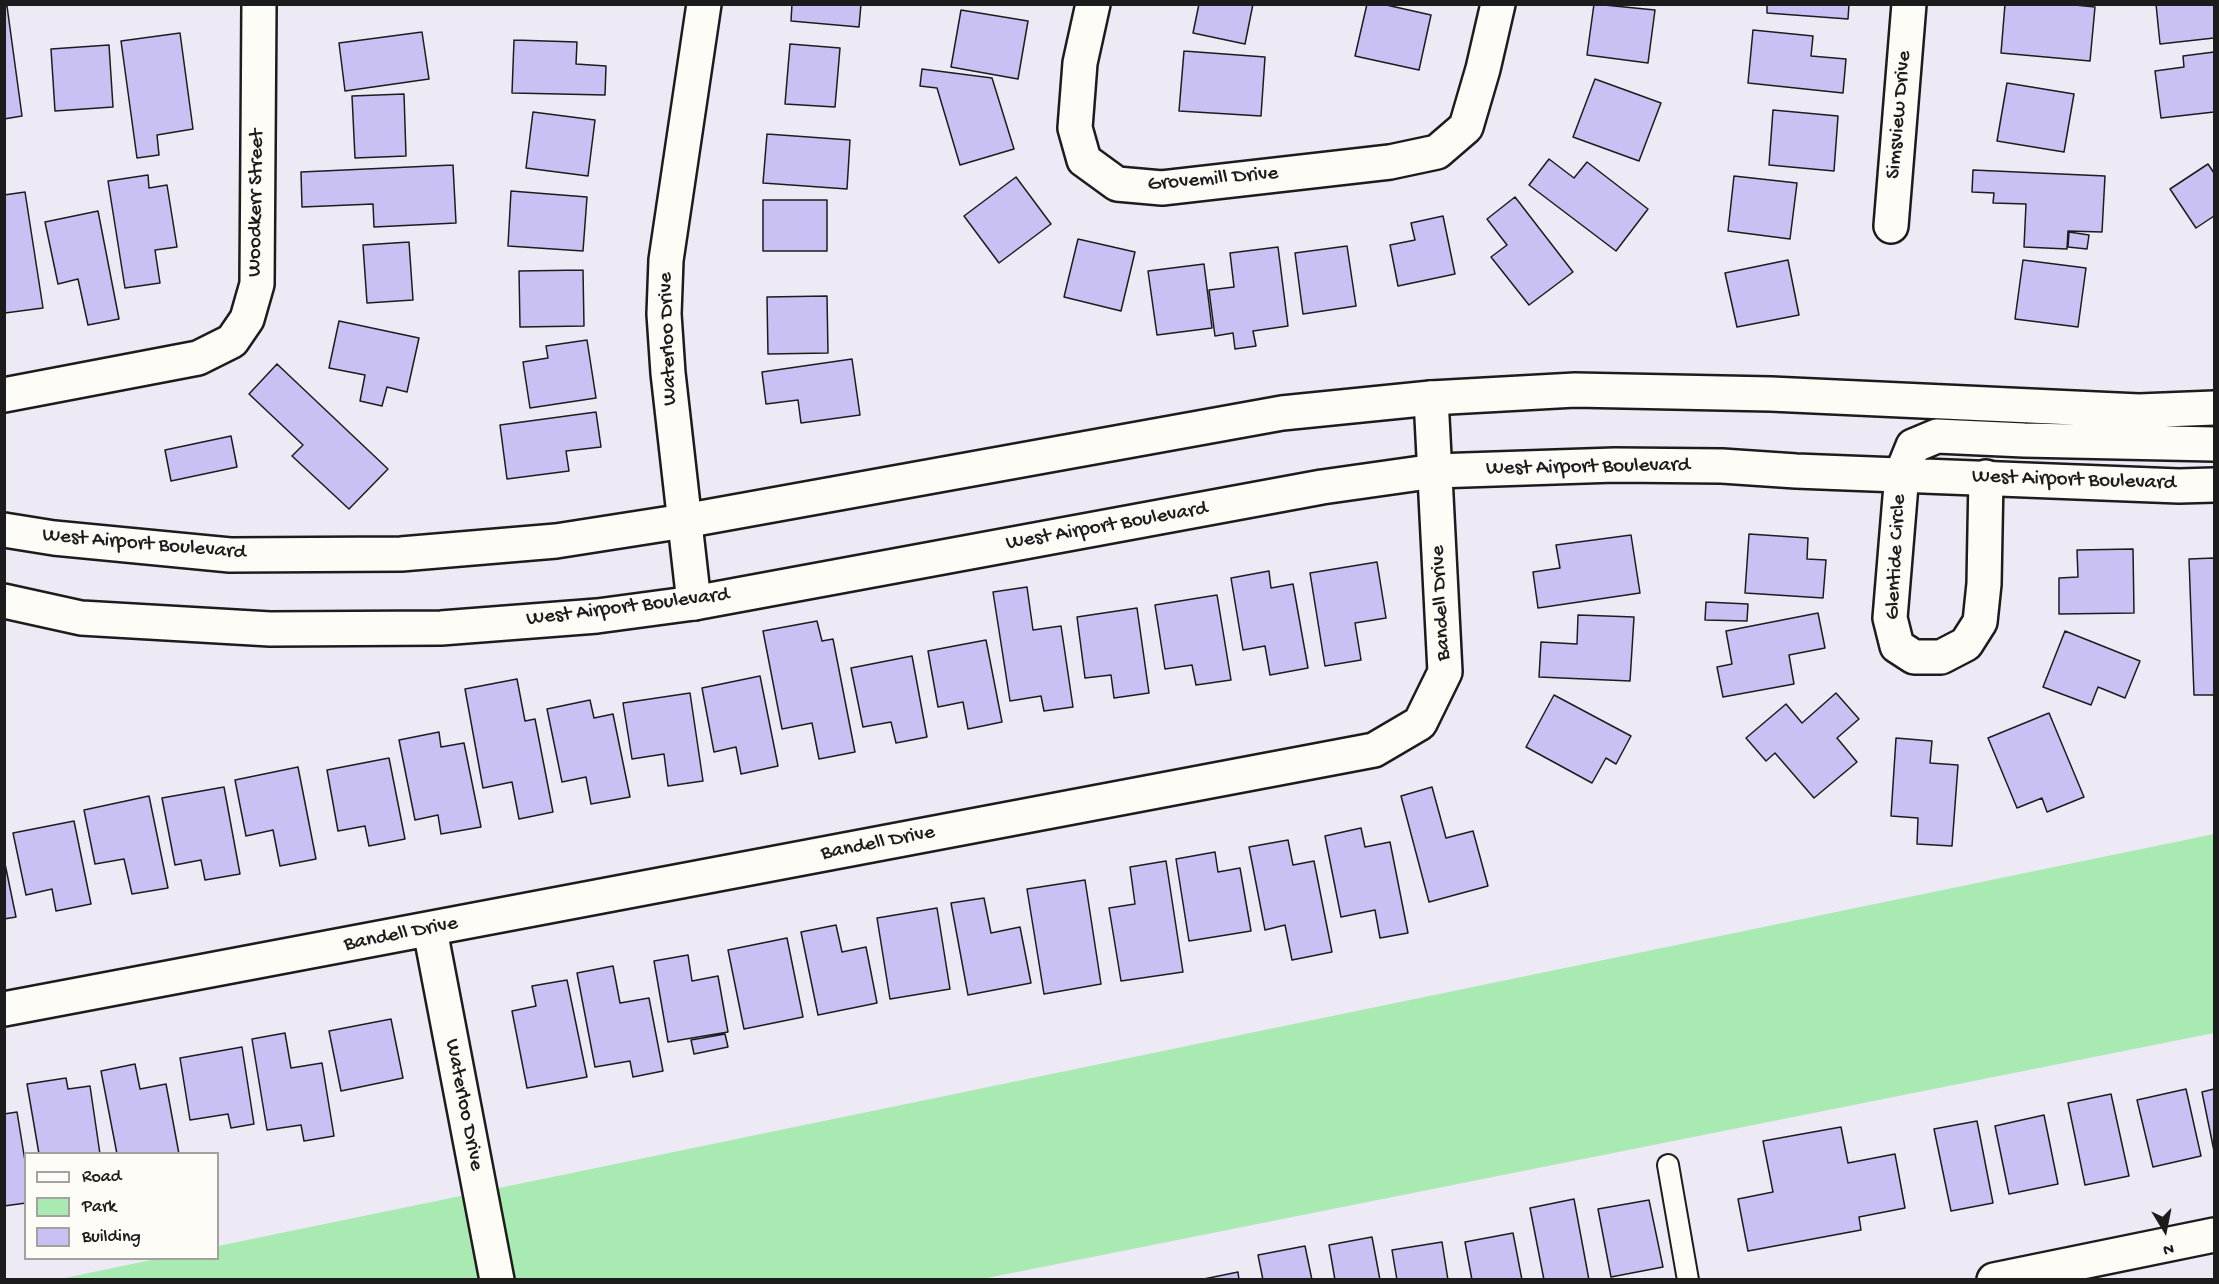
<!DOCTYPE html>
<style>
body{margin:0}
#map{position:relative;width:2219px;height:1284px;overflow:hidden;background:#edeaf6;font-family:"Gochi Hand",sans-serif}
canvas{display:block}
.frame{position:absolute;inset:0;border:6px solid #1c1c1c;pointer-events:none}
.legend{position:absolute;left:24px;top:1152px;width:195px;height:108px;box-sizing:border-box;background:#fdfcf7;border:2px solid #a3a29f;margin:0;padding:8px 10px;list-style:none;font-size:18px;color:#1c1c1c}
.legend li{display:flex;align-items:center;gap:12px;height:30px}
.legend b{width:30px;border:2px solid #a3a29f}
.north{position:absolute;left:2135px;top:1200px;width:60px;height:60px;-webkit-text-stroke:4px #fdfcf7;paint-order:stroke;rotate:170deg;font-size:16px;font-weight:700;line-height:24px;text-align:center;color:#1c1c1c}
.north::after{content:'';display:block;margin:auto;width:21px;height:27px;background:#1c1c1c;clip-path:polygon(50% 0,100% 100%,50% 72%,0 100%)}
</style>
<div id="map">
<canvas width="2219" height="1284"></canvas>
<div class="frame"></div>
<ul class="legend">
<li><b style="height:8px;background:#fdfcf7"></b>Road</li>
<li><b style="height:16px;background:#a9eab3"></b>Park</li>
<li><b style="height:16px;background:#c9c1f3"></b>Building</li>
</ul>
<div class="north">N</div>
</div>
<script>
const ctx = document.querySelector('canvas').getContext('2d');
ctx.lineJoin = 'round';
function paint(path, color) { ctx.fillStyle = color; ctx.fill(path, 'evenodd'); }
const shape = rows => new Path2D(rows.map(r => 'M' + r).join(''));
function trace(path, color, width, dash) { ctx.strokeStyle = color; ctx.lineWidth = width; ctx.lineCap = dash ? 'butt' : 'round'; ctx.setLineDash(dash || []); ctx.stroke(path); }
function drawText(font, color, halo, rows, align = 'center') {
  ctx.font = font + ' "Gochi Hand",sans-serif'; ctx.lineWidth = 4.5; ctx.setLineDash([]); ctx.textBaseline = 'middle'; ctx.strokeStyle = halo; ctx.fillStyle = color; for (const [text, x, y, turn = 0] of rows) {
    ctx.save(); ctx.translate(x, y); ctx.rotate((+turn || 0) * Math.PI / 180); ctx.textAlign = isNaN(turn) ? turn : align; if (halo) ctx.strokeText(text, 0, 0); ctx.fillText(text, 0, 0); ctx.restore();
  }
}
paint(shape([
 [2214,834,2214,1033,982,1279,55,1280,156,1259,218,1258,218,1246]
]), '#a9eab3');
const building = shape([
 [792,4,861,4,859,27,791,21,792,4],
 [1199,4,1253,4,1245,44,1193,33,1199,4],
 [1367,4,1382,4,1431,15,1419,70,1355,56,1367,4],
 [1594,4,1655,10,1648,63,1587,55,1594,4],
 [1767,4,1849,4,1848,19,1767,13,1767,4],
 [2005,4,2065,4,2095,7,2090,61,2001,53,2005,4],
 [2156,4,2214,4,2214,38,2160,44,2156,4],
 [7,6,22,116,4,119,4,7,7,6],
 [961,10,1028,21,1018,79,951,67,961,10],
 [1753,30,1813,36,1811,56,1846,59,1843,93,1748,83,1753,30],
 [422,32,429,79,345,91,339,43,422,32],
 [180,33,193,129,157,135,159,155,137,158,121,41,180,33],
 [514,40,577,42,576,64,606,66,605,95,512,93,514,40],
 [790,44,840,48,835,107,785,104,790,44],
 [109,45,113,107,55,111,51,49,109,45],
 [1184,51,1265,57,1261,116,1179,111,1184,51],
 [2214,52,2214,112,2161,118,2155,71,2184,67,2183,56,2214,52],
 [922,69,992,78,1014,149,960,165,937,88,920,86,922,69],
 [1595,79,1661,103,1639,161,1573,137,1595,79],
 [2007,83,2074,94,2064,152,1997,141,2007,83],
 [404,94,406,156,355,158,352,96,404,94],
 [1773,110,1838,116,1834,171,1769,165,1773,110],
 [533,112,595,120,588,176,526,168,533,112],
 [767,134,850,140,847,189,763,183,767,134],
 [1549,159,1574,178,1587,162,1648,209,1616,251,1529,185,1549,159],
 [2208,164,2214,173,2214,216,2196,228,2170,189,2208,164],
 [453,165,456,223,374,227,373,204,302,207,301,172,453,165],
 [1973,170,2105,176,2102,232,2068,231,2067,249,2024,247,2026,204,1993,203,1994,193,1972,192,1973,170],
 [148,175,149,188,167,185,177,247,155,250,160,283,125,288,108,181,148,175],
 [1734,176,1797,183,1790,239,1728,231,1734,176],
 [1016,177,1051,224,999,263,964,216,1016,177],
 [511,191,587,197,583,251,508,246,511,191],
 [25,192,43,308,5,313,4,195,25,192],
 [1515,197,1573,272,1529,305,1491,257,1507,245,1487,219,1515,197],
 [763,200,827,200,827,251,763,251,763,200],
 [98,211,119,319,88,325,78,279,58,284,45,222,98,211],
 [1443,216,1455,274,1398,286,1390,245,1415,240,1411,223,1443,216],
 [2069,232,2089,235,2087,249,2068,247,2069,232],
 [1078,239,1135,252,1121,311,1064,297,1078,239],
 [409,242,413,300,367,303,363,245,409,242],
 [1347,246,1356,306,1303,314,1295,253,1347,246],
 [1278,247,1288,326,1253,331,1256,346,1235,349,1233,333,1215,336,1209,290,1234,287,1230,253,1278,247],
 [1788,260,1799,315,1737,327,1725,273,1788,260],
 [2023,260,2086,268,2078,327,2015,319,2023,260],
 [1204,264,1212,328,1157,335,1148,271,1204,264],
 [583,270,584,326,520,327,519,271,583,270],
 [827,296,828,353,768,354,767,297,827,296],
 [339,321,419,338,407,392,387,387,382,406,360,401,365,375,329,368,339,321],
 [587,340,596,398,530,408,523,362,548,358,546,346,587,340],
 [852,359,860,415,801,423,798,400,766,404,762,372,852,359],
 [277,364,388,469,349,509,292,456,303,445,249,394,277,364],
 [596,412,601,447,566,451,569,471,507,479,500,425,596,412],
 [231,436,237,467,171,481,165,450,231,436],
 [1749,534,1808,538,1807,559,1826,560,1823,598,1745,593,1749,534],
 [1631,535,1640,593,1538,608,1533,572,1560,568,1556,545,1631,535],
 [2133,549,2134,613,2059,614,2059,578,2078,577,2077,550,2133,549],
 [2214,558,2214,695,2194,695,2189,559,2214,558],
 [1377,562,1386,618,1355,623,1361,660,1325,666,1310,573,1377,562],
 [1269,571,1271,588,1293,584,1308,668,1270,675,1265,646,1243,650,1231,578,1269,571],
 [1027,587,1033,630,1061,626,1073,707,1044,711,1041,696,1010,701,993,592,1027,587],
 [1217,595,1231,680,1196,685,1192,665,1165,669,1155,605,1217,595],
 [1706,602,1748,604,1747,621,1705,620,1706,602],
 [1137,608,1149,693,1114,698,1111,675,1085,678,1077,617,1137,608],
 [1818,613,1825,648,1789,655,1794,684,1723,697,1717,667,1732,664,1726,631,1818,613],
 [1578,615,1634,617,1630,681,1539,677,1541,642,1577,644,1578,615],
 [817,621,822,641,833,639,855,752,819,759,812,723,782,729,763,631,817,621],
 [2065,631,2140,661,2125,698,2098,687,2091,705,2043,687,2065,631],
 [986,640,1002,722,968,729,963,702,938,707,928,651,986,640],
 [912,656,927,737,896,743,891,722,863,727,851,668,912,656],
 [760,676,778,766,741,774,736,747,714,752,702,688,760,676],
 [517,679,525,721,535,719,553,812,519,819,512,782,483,788,465,689,517,679],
 [690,693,703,781,668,786,664,754,632,759,623,703,690,693],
 [1836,693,1859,719,1837,738,1857,762,1814,798,1775,753,1766,761,1746,738,1786,704,1802,723,1836,693],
 [1554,695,1631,736,1616,764,1606,758,1592,783,1526,747,1554,695],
 [590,700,594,718,613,714,630,797,591,804,586,777,562,782,547,709,590,700],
 [2049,713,2084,797,2047,812,2042,798,2017,808,1988,738,2049,713],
 [439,732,441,747,464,743,481,827,441,834,438,815,415,820,399,740,439,732],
 [1896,738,1932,741,1930,763,1958,765,1952,846,1917,844,1918,818,1891,816,1896,738],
 [389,758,405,839,369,846,365,826,338,831,327,770,389,758],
 [298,767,316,859,280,866,273,830,246,836,235,780,298,767],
 [224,787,240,874,205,880,201,860,175,865,162,798,224,787],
 [1432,787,1446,838,1473,831,1488,886,1429,902,1401,796,1432,787],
 [149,796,168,888,132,894,124,859,95,864,84,810,149,796],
 [74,821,91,904,56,911,52,889,26,895,13,833,74,821],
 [1361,828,1365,847,1390,842,1408,933,1380,938,1375,910,1341,917,1325,836,1361,828],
 [1288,840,1293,865,1314,861,1332,952,1292,960,1285,925,1265,930,1249,847,1288,840],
 [1215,852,1218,872,1240,868,1251,931,1189,941,1176,859,1215,852],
 [4,859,16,917,4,919,4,859],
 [1166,861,1183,972,1121,981,1109,908,1135,904,1130,867,1166,861],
 [1085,880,1101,984,1044,994,1027,889,1085,880],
 [984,898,991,933,1020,927,1031,983,968,995,951,903,984,898],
 [937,908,950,989,890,999,877,918,937,908],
 [836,925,842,952,866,947,877,1003,818,1015,801,932,836,925],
 [787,938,803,1017,744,1029,728,950,787,938],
 [688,955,692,981,718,976,728,1032,668,1042,654,961,688,955],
 [613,966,620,1003,649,998,663,1071,633,1077,630,1061,595,1067,577,973,613,966],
 [567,980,587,1077,527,1088,512,1011,536,1006,532,986,567,980],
 [391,1019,403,1078,341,1091,329,1031,391,1019],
 [285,1033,291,1068,322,1063,334,1136,304,1141,301,1125,267,1130,252,1039,285,1033],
 [725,1034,728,1047,694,1054,691,1040,725,1034],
 [242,1047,254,1124,231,1128,228,1114,190,1120,180,1058,242,1047],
 [135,1064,140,1089,166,1084,179,1154,117,1154,101,1071,135,1064],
 [66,1078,68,1089,90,1086,100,1154,39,1154,27,1084,66,1078],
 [2186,1089,2201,1156,2153,1167,2137,1100,2186,1089],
 [2214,1089,2214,1151,2202,1092,2214,1089],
 [2111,1094,2129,1176,2085,1185,2068,1103,2111,1094],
 [17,1112,26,1167,26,1203,4,1206,4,1114,17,1112],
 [2044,1115,2058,1184,2009,1194,1995,1126,2044,1115],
 [1977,1121,1993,1203,1951,1211,1934,1129,1977,1121],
 [1841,1127,1848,1163,1895,1154,1905,1208,1859,1217,1861,1230,1748,1251,1738,1199,1773,1192,1763,1141,1841,1127],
 [1574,1199,1589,1280,1544,1280,1530,1208,1574,1199],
 [1649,1200,1663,1267,1611,1277,1598,1209,1649,1200],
 [1513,1233,1522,1280,1472,1280,1465,1242,1513,1233],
 [1372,1237,1380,1280,1335,1280,1329,1245,1372,1237],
 [1442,1242,1448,1280,1397,1280,1392,1250,1442,1242],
 [1305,1246,1312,1280,1263,1280,1258,1255,1305,1246],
 [1238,1272,1239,1280,1199,1280,1238,1272]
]);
paint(building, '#c9c1f3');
trace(building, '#1c1c1c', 1.5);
const service = shape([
 [1668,1165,1688,1280]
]);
const minor = shape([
 [1093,4,1080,63,1075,128,1084,160,1117,184,1162,188,1390,162,1437,152,1466,127,1483,69,1498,4],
 [1891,226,1909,4],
 [4,395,198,358,232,341,247,319,257,284,259,4],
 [1902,473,1890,618,1897,646,1914,657,1941,657,1966,644,1980,622,1984,584,1986,477],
 [694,603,668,373,664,314,666,260,704,4],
 [430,930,497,1280],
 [4,1009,1374,750,1420,723,1445,672,1431,398],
 [1994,1280,2214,1235]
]);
const secondary = shape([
 [1902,473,1913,446,1937,436,2024,440,2214,444],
 [4,530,54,538,230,555,401,554,556,541,684,521,1282,413,1431,398,1575,390,1771,394,2139,411,2214,408],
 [4,601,81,618,270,629,441,628,597,616,694,603,1322,487,1435,471,1615,465,1722,466,1796,471,2179,486,2214,485]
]);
trace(service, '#1c1c1c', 24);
trace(minor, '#1c1c1c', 38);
trace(secondary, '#1c1c1c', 38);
trace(service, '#fdfcf7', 20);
trace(minor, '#fdfcf7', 33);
trace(secondary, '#fdfcf7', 33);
drawText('21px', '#1c1c1c', '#fdfcf7', [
 ["Simsview Drive",1900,115,-85],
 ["Grovemill Drive",1213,180,-5],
 ["Woodkerr Street",257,203,-89],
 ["Waterloo Drive",669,339,-92],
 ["West Airport Boulevard",1588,468,-1],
 ["West Airport Boulevard",2074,481,2],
 ["West Airport Boulevard",1107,527,-10],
 ["West Airport Boulevard",144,545,5],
 ["Glentide Circle",1897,557,-87],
 ["Bandell Drive",1442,603,-93],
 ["West Airport Boulevard",628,608,-7],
 ["Bandell Drive",878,844,-11],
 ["Bandell Drive",401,935,-11],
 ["Waterloo Drive",463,1105,79]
]);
</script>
